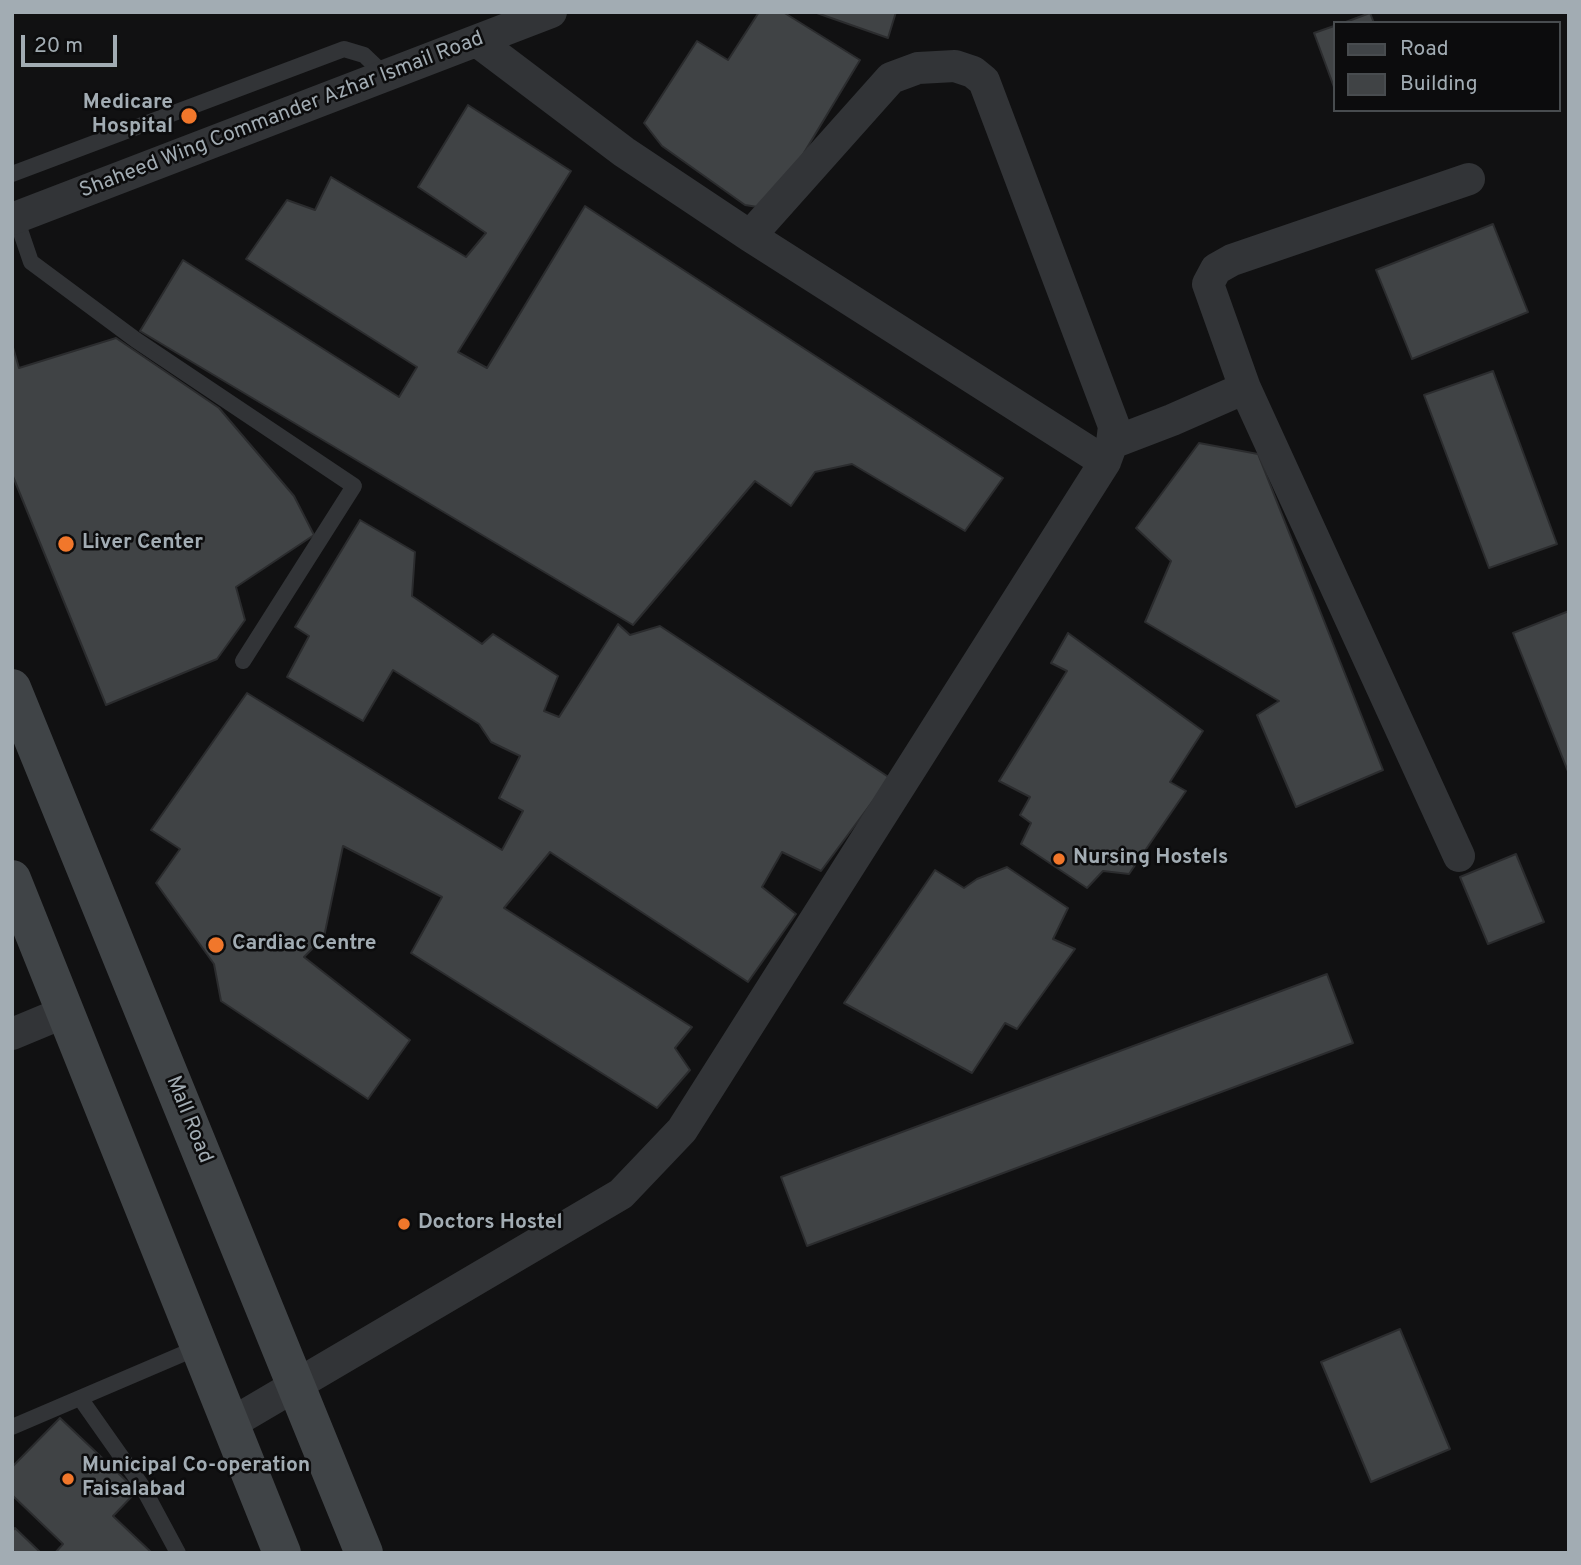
<!DOCTYPE html>
<style>
body{margin:0}
#map{position:relative;width:1581px;height:1565px;overflow:hidden;background:#111112;font-family:Overpass,sans-serif}
canvas{display:block}
.frame{position:absolute;inset:0;border:14px solid #a2acb3;pointer-events:none}
.legend{position:absolute;left:1333px;top:21px;width:228px;height:91px;box-sizing:border-box;background:#0c0c0d;border:2px solid #484c4f;margin:0;padding:9px 12px;list-style:none;font-size:21px;color:#a2acb3}
.legend li{display:flex;align-items:center;gap:14px;height:35px}
.legend b{width:35px;border:2px solid #484c4f}
.scale{position:absolute;left:21px;top:35px;width:96px;height:32px;box-sizing:border-box;border:4px solid #a2acb3;border-top:0;padding-left:9px;font-size:21px;line-height:24px;white-space:nowrap;color:#a2acb3;-webkit-text-stroke:5px #0c0c0d;paint-order:stroke}
</style>
<div id="map">
<canvas width="1581" height="1565"></canvas>
<div class="frame"></div>
<ul class="legend">
<li><b style="height:9px;background:#404447"></b>Road</li>
<li><b style="height:19px;background:#404345"></b>Building</li>
</ul>
<div class="scale">20 m</div>
</div>
<script>
const ctx = document.querySelector('canvas').getContext('2d');
ctx.lineJoin = 'round';
function paint(path, color) { ctx.fillStyle = color; ctx.fill(path, 'evenodd'); }
const shape = rows => new Path2D(rows.map(r => 'M' + r).join(''));
function trace(path, color, width, dash) { ctx.strokeStyle = color; ctx.lineWidth = width; ctx.lineCap = dash ? 'butt' : 'round'; ctx.setLineDash(dash || []); ctx.stroke(path); }
function drawText(font, color, halo, rows, align = 'center') {
  ctx.font = font + ' Overpass,sans-serif'; ctx.lineWidth = 5; ctx.setLineDash([]); ctx.textBaseline = 'middle'; ctx.strokeStyle = halo; ctx.fillStyle = color; for (const [text, x, y, turn = 0] of rows) {
    ctx.save(); ctx.translate(x, y); ctx.rotate((+turn || 0) * Math.PI / 180); ctx.textAlign = isNaN(turn) ? turn : align; if (halo) ctx.strokeText(text, 0, 0); ctx.fillText(text, 0, 0); ctx.restore();
  }
}
const building = shape([
 [759,12,783,12,860,60,770,209,745,205,662,146,644,123,697,41,728,60,759,12],
 [814,12,896,12,888,38,814,12],
 [1370,13,1374,23,1343,23,1370,13],
 [1334,26,1334,87,1314,33,1334,26],
 [468,105,571,171,458,352,487,368,585,206,1003,478,965,531,852,464,815,472,791,506,755,481,633,625,140,331,183,260,399,397,417,367,246,259,287,200,315,210,331,177,466,257,486,233,418,187,468,105],
 [1493,224,1528,312,1412,359,1376,270,1493,224],
 [116,338,219,408,294,496,314,535,236,587,245,620,217,659,106,705,12,474,12,344,19,368,116,338],
 [1493,371,1557,544,1489,568,1424,395,1493,371],
 [1199,443,1258,454,1383,770,1296,807,1257,715,1279,701,1145,622,1171,561,1136,528,1199,443],
 [360,520,415,552,412,596,482,644,493,634,558,676,544,711,559,717,618,624,630,635,660,626,890,778,821,871,782,852,762,887,796,914,748,982,550,852,504,908,692,1027,675,1048,690,1070,657,1108,411,953,442,897,343,846,324,937,304,957,410,1040,368,1099,221,1001,214,964,156,883,180,849,151,830,247,693,502,850,523,811,499,798,520,756,491,742,479,724,393,670,363,721,287,677,309,636,295,627,360,520],
 [1569,611,1569,774,1513,633,1569,611],
 [1068,633,1203,731,1170,782,1186,791,1129,874,1103,871,1087,888,1021,844,1031,823,1020,815,1030,797,999,781,1067,671,1051,663,1068,633],
 [1516,854,1544,922,1488,944,1460,877,1516,854],
 [1007,867,1068,908,1053,939,1075,949,1017,1029,1005,1023,972,1073,844,1003,935,870,964,888,977,879,1007,867],
 [1327,974,1353,1043,807,1246,781,1177,1327,974],
 [1400,1329,1450,1449,1371,1482,1321,1362,1400,1329],
 [60,1418,137,1491,113,1516,152,1553,55,1553,63,1544,12,1495,12,1467,60,1418],
 [15,1528,41,1553,12,1553,12,1532,15,1528]
]);
paint(building, '#404345');
trace(building, '#2b2c2e', 2);
trace(shape([
 [12,174,344,49,364,55,386,76],
 [16,218,31,262,136,340,354,486,243,661],
 [80,1398,142,1486,178,1553],
 [12,1427,199,1347]
]), '#323437', 16);
trace(shape([
 [12,219,551,12],
 [750,236,891,78,918,68,955,66,973,72,984,81,1114,426,1112,443,1105,462],
 [1245,388,1208,284,1216,269,1232,260,1469,179],
 [1112,443,1172,420,1245,388,1459,856],
 [12,1034,65,1012],
 [230,1424,621,1194,682,1130,1105,462,750,236,624,152,477,41]
]), '#323437', 32);
trace(shape([
 [12,688,364,1553],
 [12,879,282,1553]
]), '#404447', 38);
for (const [x, y, r, color] of [
 [189,116,9,"#f1772b"],
 [66,544,9,"#f1772b"],
 [1059,859,7,"#f1772b"],
 [216,945,9,"#f1772b"],
 [404,1224,7,"#f1772b"],
 [68,1479,7,"#f1772b"]
]) { const dot = new Path2D(); dot.arc(x, y, r, 0, 2 * Math.PI); ctx.fillStyle = color; ctx.fill(dot); trace(dot, '#0c0c0d', 2.5); }
drawText('bold 21px', '#a2acb3', '#0c0c0d', [
 ["Medicare",173,104,"right"],
 ["Hospital",173,128,"right"],
 ["Liver Center",82,544],
 ["Nursing Hostels",1073,859],
 ["Cardiac Centre",232,945],
 ["Doctors Hostel",418,1224],
 ["Municipal Co-operation",82,1467],
 ["Faisalabad",82,1491]
], 'left');
drawText('21px', '#a2acb3', '#0c0c0d', [
 ["Shaheed Wing Commander Azhar Ismail Road",282,116,-21],
 ["Mall Road",188,1120,68]
]);
</script>
